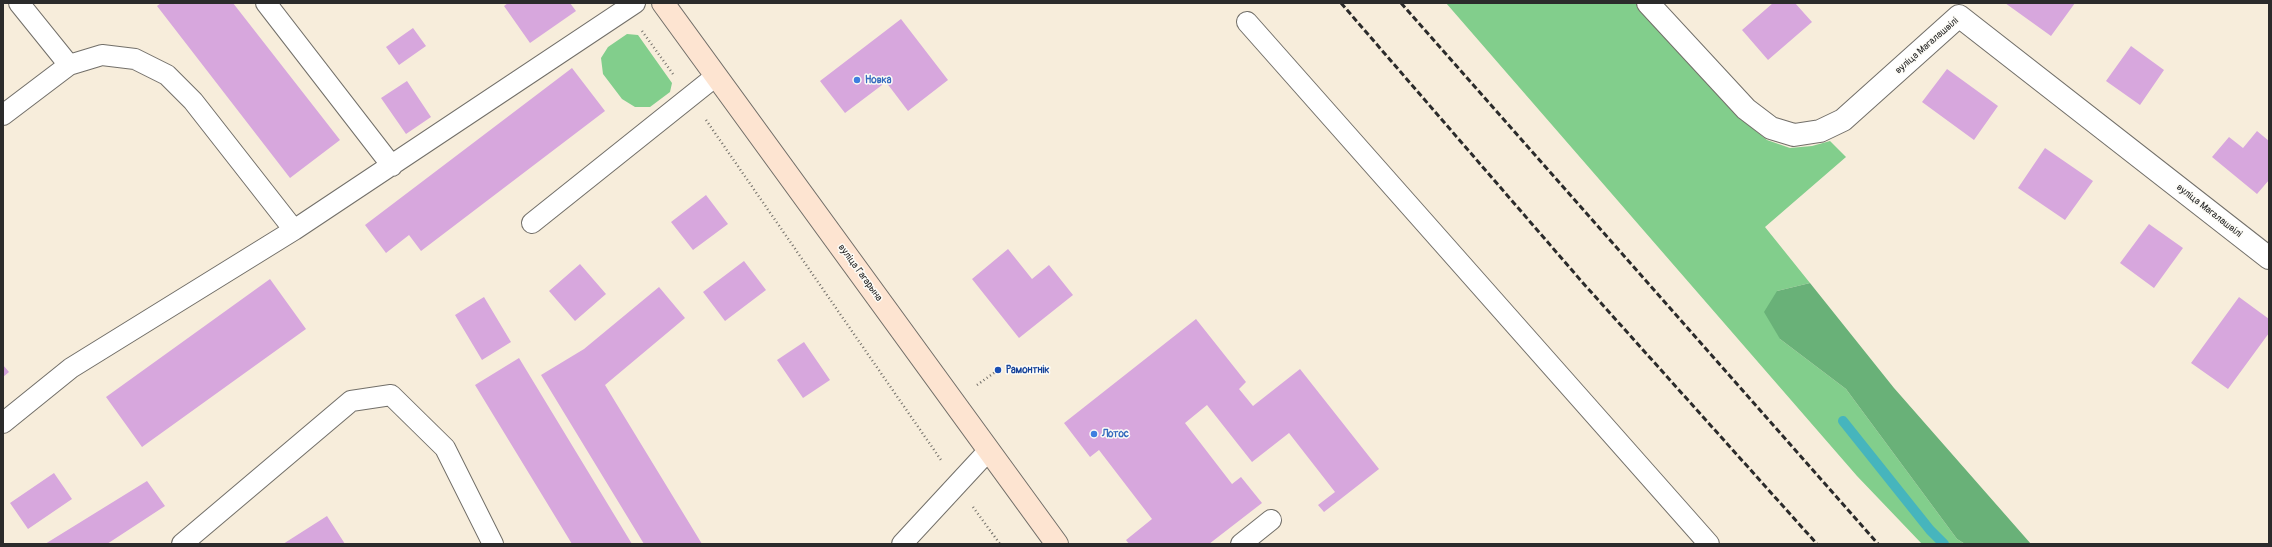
<!DOCTYPE html>
<meta charset="utf-8">
<style>
body{margin:0}
#map{position:relative;width:2272px;height:547px;overflow:hidden;background:#f7eddb;font-family:Pangolin,sans-serif}
canvas{display:block}
.frame{position:absolute;inset:0;border:4px solid #2b2b2b;pointer-events:none}
</style>
<div id="map">
<canvas width="2272" height="547"></canvas>
<div class="frame"></div>
</div>
<script>
const ctx = document.querySelector('canvas').getContext('2d');
ctx.lineJoin = 'round';
function paint(path, color) { ctx.fillStyle = color; ctx.fill(path, 'evenodd'); }
const shape = rows => new Path2D(rows.map(r => 'M' + r).join(''));
function trace(path, color, width, dash) { ctx.strokeStyle = color; ctx.lineWidth = width; ctx.lineCap = dash ? 'butt' : 'round'; ctx.setLineDash(dash || []); ctx.stroke(path); }
function drawText(font, color, halo, rows, align = 'center') {
  ctx.font = font + ' Pangolin,sans-serif'; ctx.lineWidth = 3; ctx.setLineDash([]); ctx.textBaseline = 'middle'; ctx.strokeStyle = halo; ctx.fillStyle = color; for (const [text, x, y, turn = 0] of rows) {
    ctx.save(); ctx.translate(x, y); ctx.rotate((+turn || 0) * Math.PI / 180); ctx.textAlign = isNaN(turn) ? turn : align; if (halo) ctx.strokeText(text, 0, 0); ctx.fillText(text, 0, 0); ctx.restore();
  }
}
paint(shape([
 [1446,3,1636,3,1740,118,1767,140,1790,148,1812,146,1830,141,1846,157,1765,227,1810,283,1777,291,1780,339,1846,389,1957,539,1965,544,1922,544,1857,476],
 [627,34,638,35,672,83,670,92,650,107,635,107,622,99,603,74,601,58,608,47]
]), '#82ce8c');
paint(shape([
 [1810,283,1894,388,2031,544,1965,544,1957,539,1846,389,1780,339,1764,312,1777,291]
]), '#69b178');
trace(shape([
 [1843,421,1930,530,1944,544]
]), '#46b5bd', 10);
paint(shape([
 [161,3,233,3,340,140,290,178,157,6],
 [508,3,570,3,576,11,530,43,504,6],
 [1773,3,1795,3,1812,22,1768,60,1742,30],
 [2005,3,2075,3,2051,36],
 [901,19,948,80,908,111,886,82,845,113,820,81],
 [413,28,426,46,399,65,386,47],
 [2131,46,2164,70,2140,105,2106,81],
 [572,68,605,111,421,251,409,235,386,253,365,225],
 [1947,69,1998,106,1974,140,1922,102],
 [407,81,431,117,406,134,381,98],
 [2257,131,2269,141,2269,180,2257,194,2212,157,2229,137,2243,148],
 [2045,148,2093,181,2065,220,2018,188],
 [706,195,728,224,693,250,671,222],
 [2149,224,2183,248,2154,288,2120,263],
 [1008,249,1032,279,1049,265,1073,295,1019,338,972,279],
 [744,261,766,290,725,321,703,292],
 [580,264,606,294,575,321,549,291],
 [270,279,306,329,142,447,106,397],
 [659,287,685,318,605,385,702,544,644,544,541,375,584,349],
 [484,297,511,342,482,360,455,315],
 [2239,297,2269,319,2269,333,2228,389,2191,363],
 [1196,319,1246,382,1239,389,1253,406,1300,369,1379,469,1324,512,1318,505,1335,492,1289,433,1252,462,1207,405,1185,423,1232,484,1241,477,1262,503,1209,544,1129,544,1126,540,1152,519,1099,450,1090,457,1064,423],
 [804,342,830,380,803,398,777,360],
 [519,358,632,544,572,544,475,385],
 [3,365,9,372,3,377],
 [54,473,72,499,28,529,10,503],
 [147,481,165,506,107,544,45,544],
 [327,516,345,544,283,544]
]), '#d7a7dd');
const service = shape([
 [19,3,69,65],
 [266,3,392,166],
 [1247,22,1709,544],
 [3,115,69,65,102,55,135,59,167,75,193,101,294,230],
 [532,223,716,76],
 [3,423,71,368,294,230,635,3],
 [182,544,351,401,391,395,445,448,493,544],
 [902,544,989,450],
 [1241,544,1271,520]
]);
const minor = shape([
 [1648,3,1746,109,1771,128,1794,135,1820,131,1843,120,1959,16,2269,258]
]);
const secondary = shape([
 [663,3,1057,544]
]);
trace(service, '#726f69', 22);
trace(minor, '#726f69', 24);
trace(secondary, '#726f69', 24);
trace(shape([
 [642,31,673,74],
 [706,120,941,460],
 [977,385,998,370],
 [973,507,1000,544]
]), '#726f69', 2.5, [1, 3]);
trace(service, '#fff', 20);
trace(minor, '#fff', 22);
trace(secondary, '#fde4d1', 22);
trace(shape([
 [1341,3,1583,283,1817,544],
 [1401,3,1878,544]
]), '#2b2b2b', 3, [6, 3]);
for (const [x, y, r, color] of [
 [857,80,4,"#3f7fe0"],
 [998,370,4,"#1a4fb4"],
 [1094,434,4,"#3f7fe0"]
]) { const dot = new Path2D(); dot.arc(x, y, r, 0, 2 * Math.PI); ctx.fillStyle = color; ctx.fill(dot); trace(dot, '#fdfcf7', 1.5); }
drawText('10px', '#2b2b2b', '#fdfcf7', [
 ["вуліца Магалашвілі",1927,46,-41],
 ["вуліца Магалашвілі",2209,211,38],
 ["вуліца Гагарына",860,273,54]
]);
drawText('bold 10px', '#366cbe', '#fdfcf7', [
 ["Новка",865,80],
 ["Лотос",1102,434]
], 'left');
drawText('bold 10px', '#164399', '#fdfcf7', [
 ["Рамонтнік",1006,370]
], 'left');
</script>
